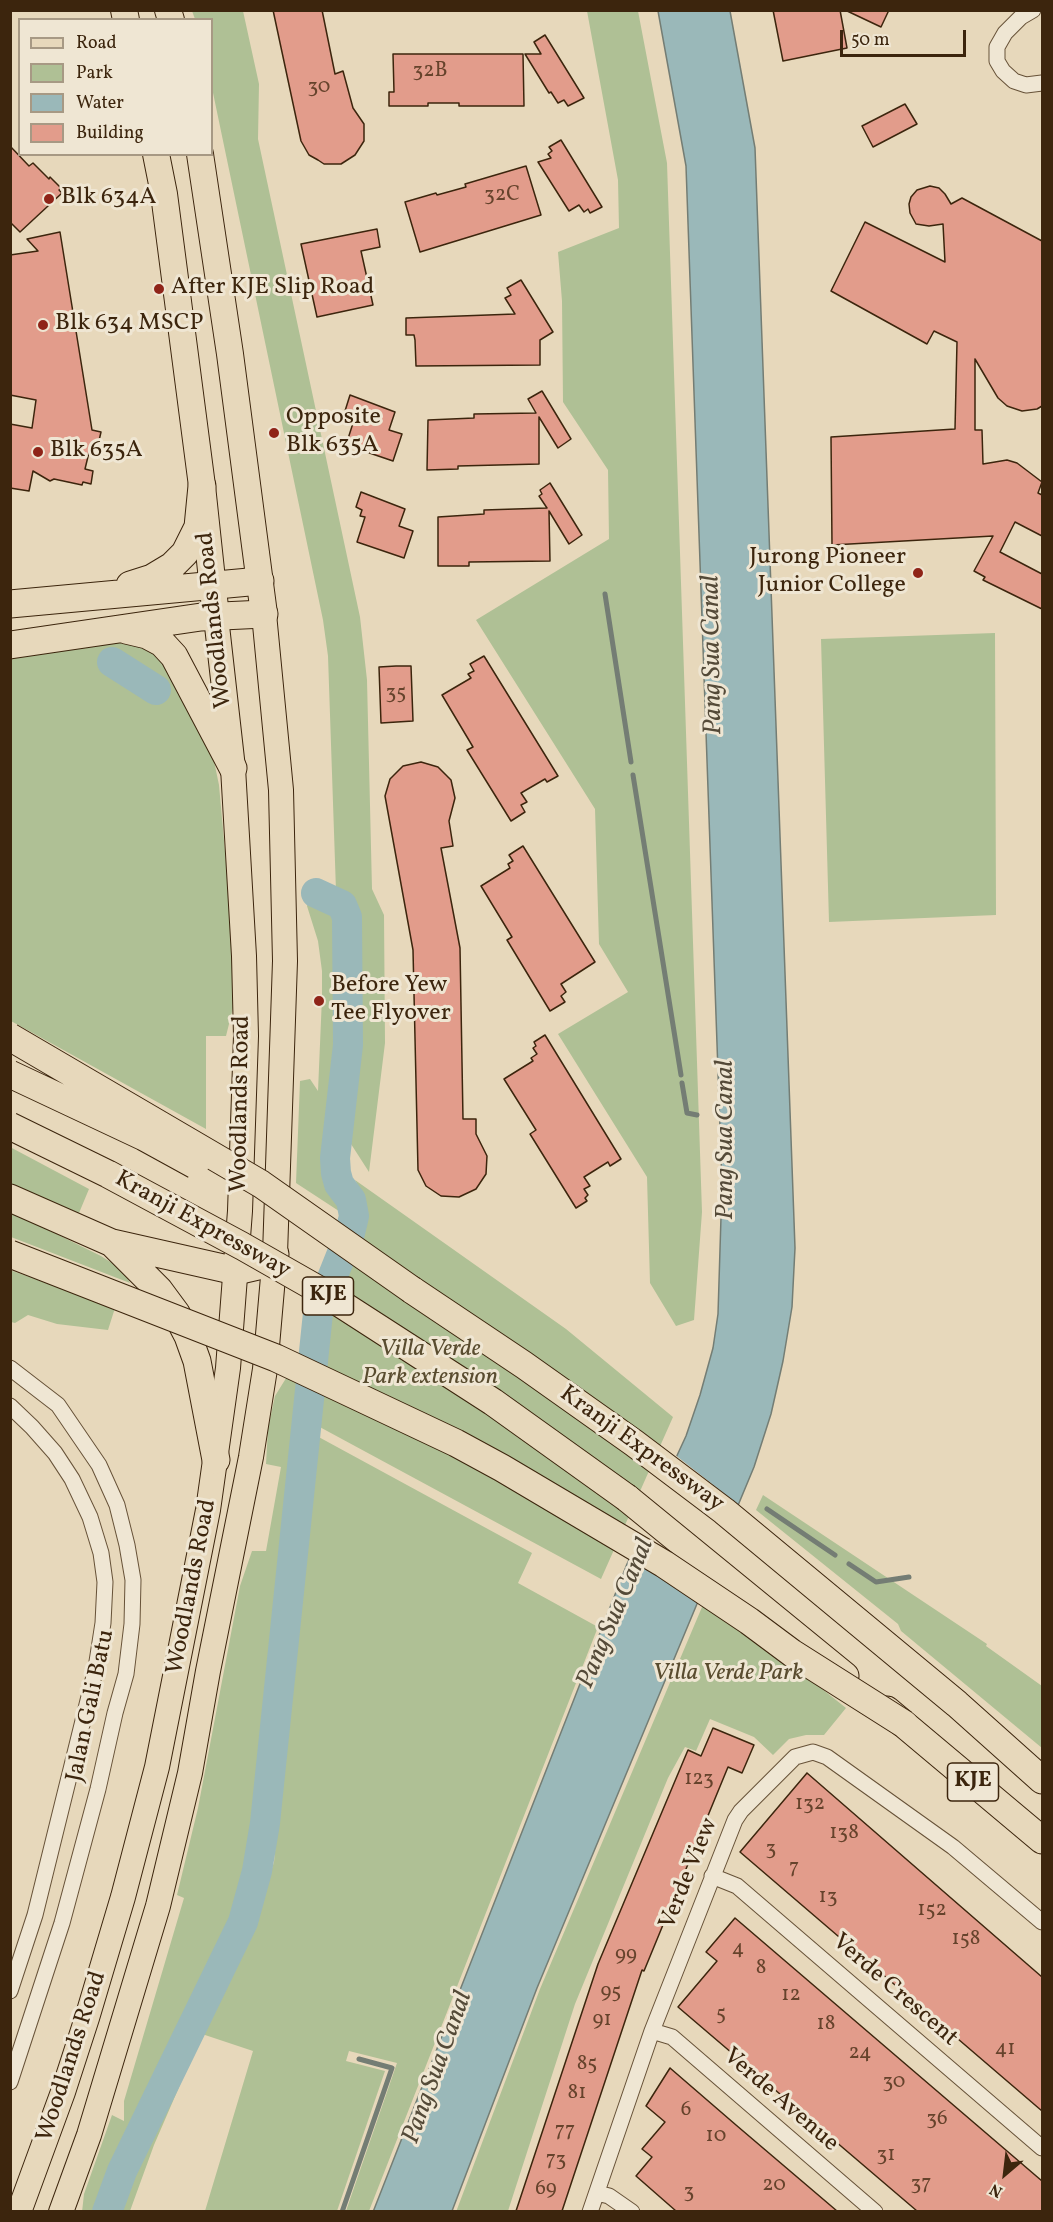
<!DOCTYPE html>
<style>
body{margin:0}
#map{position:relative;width:1053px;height:2222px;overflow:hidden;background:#e7d8bb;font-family:Vollkorn,serif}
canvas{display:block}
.frame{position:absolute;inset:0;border:12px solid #3c250d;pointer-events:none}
.legend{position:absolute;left:18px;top:18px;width:195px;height:138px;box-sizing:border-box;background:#efe6d3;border:2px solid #a79984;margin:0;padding:8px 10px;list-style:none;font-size:18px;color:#3c250d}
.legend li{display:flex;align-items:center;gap:12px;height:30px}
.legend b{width:30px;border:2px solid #a79984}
.north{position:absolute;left:975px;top:2144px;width:60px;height:60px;-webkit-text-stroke:4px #efe6d3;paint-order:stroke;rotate:208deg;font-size:16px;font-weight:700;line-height:24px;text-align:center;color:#3c250d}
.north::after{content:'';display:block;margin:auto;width:21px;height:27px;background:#3c250d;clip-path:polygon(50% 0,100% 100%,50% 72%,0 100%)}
.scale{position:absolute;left:840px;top:30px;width:126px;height:27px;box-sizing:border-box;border:3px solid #3c250d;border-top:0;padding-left:8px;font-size:18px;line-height:21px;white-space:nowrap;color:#3c250d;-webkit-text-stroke:4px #efe6d3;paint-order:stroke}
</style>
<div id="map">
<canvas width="1053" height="2222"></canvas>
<div class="frame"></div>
<ul class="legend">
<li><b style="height:8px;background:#e7d8bb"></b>Road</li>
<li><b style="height:16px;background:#afc095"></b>Park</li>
<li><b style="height:16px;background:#9ab8b9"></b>Water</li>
<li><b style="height:16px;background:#e29c8b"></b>Building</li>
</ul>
<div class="north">N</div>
<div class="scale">50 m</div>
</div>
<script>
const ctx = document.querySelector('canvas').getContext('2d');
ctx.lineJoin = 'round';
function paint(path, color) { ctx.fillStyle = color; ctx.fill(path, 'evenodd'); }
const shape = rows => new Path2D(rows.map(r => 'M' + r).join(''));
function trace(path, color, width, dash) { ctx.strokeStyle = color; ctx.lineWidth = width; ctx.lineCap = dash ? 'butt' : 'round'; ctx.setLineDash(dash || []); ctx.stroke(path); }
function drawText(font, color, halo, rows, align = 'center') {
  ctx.font = font + ' Vollkorn,serif'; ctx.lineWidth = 6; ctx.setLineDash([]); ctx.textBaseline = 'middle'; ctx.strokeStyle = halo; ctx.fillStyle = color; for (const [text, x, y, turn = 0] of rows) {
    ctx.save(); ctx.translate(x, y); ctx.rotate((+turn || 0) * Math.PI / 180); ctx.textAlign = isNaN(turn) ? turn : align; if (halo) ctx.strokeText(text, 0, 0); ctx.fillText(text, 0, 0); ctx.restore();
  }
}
paint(shape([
 [192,11,243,11,259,84,258,139,360,617,367,680,372,889,384,915,385,1043,369,1172,351,1144,360,1039,360,922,349,898,336,891,328,656,323,620,212,88,212,20,195,19],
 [587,11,638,11,667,163,702,1212,694,1320,676,1326,650,1283,647,1177,558,1034,628,992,599,944,595,809,476,620,609,539,608,470,563,402,562,301,558,252,619,228,618,180],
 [995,633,996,915,829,922,821,639],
 [132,638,160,652,213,756,219,785,232,929,233,1008,226,1036,206,1036,206,1129,11,1021,10,652],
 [308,903,338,917,343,928,342,1045,329,1158,329,1176,345,1204,348,1217,296,1183,300,1081,310,1079,318,1091,322,997,322,971,318,941,307,906],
 [10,1147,89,1189,79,1213,11,1186],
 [355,1180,566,1329,673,1417,601,1579,316,1425,328,1315,364,1232,367,1211,364,1197],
 [10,1211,101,1256,123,1270,130,1283,11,1237],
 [10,1270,115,1308,108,1330,57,1324,28,1315,15,1323,11,1322],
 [288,1375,304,1383,259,1823,246,1892,237,1919,123,2149,99,2211,82,2212,84,2194,112,2115,124,2121,124,2101,184,1898,177,1895,198,1808,240,1586,252,1551,266,1551,281,1467,266,1464,268,1428,275,1396],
 [315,1435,532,1553,518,1583,598,1627,369,2211,346,2211,397,2063,349,2051,346,2061,385,2071,337,2211,205,2211,253,2051,202,2034,154,2145,130,2211,115,2211,137,2157,197,2031,202,2033,254,1927,274,1862],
 [763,1495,987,1644,986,1646,1042,1686,1042,1748,901,1631,898,1624,756,1510],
 [705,1600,747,1629,846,1708,824,1735,806,1735,789,1739,773,1755,754,1737,710,1719,696,1751,685,1747,668,1778,575,2004,508,2211,456,2212,540,1989]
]), '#afc095');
const water = shape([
 [658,11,730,11,755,148,795,1248,792,1307,783,1361,771,1414,754,1467,537,1988,452,2211,373,2212,627,1564,686,1436,700,1395,713,1348,718,1314,722,1185,686,166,658,11]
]);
paint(water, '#9ab8b9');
trace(water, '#747d74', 1.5);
paint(shape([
 [674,1454,740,1506,704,1597,629,1551]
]), '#e7d8bb');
trace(shape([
 [605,594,631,762],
 [633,775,681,1075],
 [682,1083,687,1113,697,1115],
 [767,1509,835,1555],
 [849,1564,876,1582,909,1577],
 [342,2212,392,2068,359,2059]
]), '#747d74', 5);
trace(shape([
 [112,662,156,690],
 [107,2212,122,2171,243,1922,257,1871,265,1823,318,1313,350,1233,354,1216,351,1200,339,1184,336,1173,335,1158,348,1045,347,917,342,905,316,893]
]), '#9ab8b9', 30);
const building = shape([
 [273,10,322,10,335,74,343,71,353,108,364,124,364,141,355,155,341,164,324,164,318,160,309,155,301,141,273,10],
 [773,10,840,10,847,48,783,61,773,10],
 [845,10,889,10,881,27,845,10],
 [545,35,584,98,568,106,564,100,558,103,551,92,549,93,525,54,541,54,534,42,545,35],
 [393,54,523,54,524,106,459,106,459,103,428,103,428,106,389,106,389,92,394,92,393,54],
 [905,104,917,124,873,147,862,126,905,104],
 [561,140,602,207,590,213,588,209,584,212,579,205,569,211,538,162,551,158,548,154,552,151,549,147,561,140],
 [10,146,29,166,33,163,49,179,50,177,61,188,59,190,62,193,20,232,10,222,10,146],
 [526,166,541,215,420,252,405,202,436,193,437,195,466,187,465,184,526,166],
 [930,186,939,188,945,194,951,204,962,198,1042,241,1042,406,1037,409,1022,411,1007,406,998,398,975,359,975,430,982,430,983,464,1007,460,1017,463,1042,482,1038,493,1042,495,1042,536,1015,522,1000,552,1042,574,1042,609,983,580,985,577,974,571,993,536,832,545,831,437,955,429,957,342,934,331,927,344,831,291,865,222,945,262,943,224,929,226,916,224,910,213,909,204,911,197,917,190,930,186],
 [377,229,380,247,361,251,373,305,317,317,301,244,377,229],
 [60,232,92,430,101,432,98,445,91,444,85,469,93,471,91,484,83,482,82,485,54,479,50,481,33,471,29,491,10,488,10,424,32,428,36,400,10,395,10,255,38,251,27,239,60,232],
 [521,280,553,332,540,340,540,365,416,366,415,340,414,335,406,335,406,318,515,314,505,298,511,295,507,288,521,280],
 [542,391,571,439,558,448,539,417,539,464,458,466,458,469,427,470,428,420,474,418,474,414,536,413,528,399,542,391],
 [350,395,395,412,389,430,402,434,393,461,346,445,354,420,350,419,352,413,345,411,350,395],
 [550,483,582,535,569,544,549,511,550,561,469,562,469,566,438,566,438,517,484,514,484,510,547,508,539,496,542,494,540,490,550,483],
 [361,492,405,509,399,526,413,531,404,558,357,542,365,517,360,516,362,510,356,507,361,492],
 [484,656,558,776,547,782,545,779,521,793,527,802,521,805,525,812,511,821,467,750,473,747,442,695,471,678,468,674,474,671,470,664,484,656],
 [396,666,411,666,413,721,381,723,379,667,396,666],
 [421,762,438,767,451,780,455,798,449,821,453,846,441,848,460,948,463,1119,476,1119,476,1134,487,1156,486,1174,476,1189,459,1197,441,1196,426,1186,418,1170,413,950,385,796,390,779,403,766,421,762],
 [523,846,595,962,561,984,566,992,561,996,565,1002,550,1011,507,940,512,937,481,886,510,868,508,864,513,861,509,855,523,846],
 [545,1035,621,1159,610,1166,608,1162,584,1177,590,1186,584,1189,588,1195,585,1198,587,1201,576,1208,530,1134,536,1130,504,1079,533,1061,531,1058,537,1054,533,1048,536,1046,534,1042,545,1035],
 [713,1728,754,1745,742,1773,728,1767,644,1971,642,1970,562,2211,516,2211,598,1964,688,1750,701,1756,713,1728],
 [807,1773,1042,1977,1042,2111,740,1852,807,1773],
 [735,1918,1042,2181,1042,2211,917,2211,678,2007,717,1961,706,1952,735,1918],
 [670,2068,736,2125,837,2211,676,2211,636,2176,652,2157,642,2149,665,2122,646,2106,670,2068]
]);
paint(building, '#e29c8b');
trace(building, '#3c250d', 1.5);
const minor = shape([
 [1033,10,1021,17,1005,33,997,47,997,61,1003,71,1014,81,1026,85,1042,83],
 [10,1368,58,1405,99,1465,117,1505,127,1545,133,1580,132,1624,126,1674,115,1713,98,1789,62,1923,10,2082],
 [10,1406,32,1427,55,1453,72,1479,90,1517,101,1553,105,1582,103,1623,96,1668,35,1915,10,1991],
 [712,1876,737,1886,1042,2148],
 [652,2031,672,2037,875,2212],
 [597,2193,609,2196,632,2212],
 [590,2212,652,2031,735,1820,741,1811,795,1757,813,1752,827,1757,953,1847,1042,1922]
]);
const primary = shape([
 [19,2212,63,2092,87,2018,123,1897,157,1767,208,1510,228,1368,240,1211,246,1036,244,956,233,768,216,617],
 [61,2212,89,2135,158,1906,190,1773,208,1671,251,1457,265,1369,275,1254,285,961,281,790,264,614]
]);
const trunk = shape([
 [124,10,126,20],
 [168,10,171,20],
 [156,154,164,194,202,486,216,617],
 [200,154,230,354,264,614]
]);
const motorway = shape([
 [130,585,152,578,172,566,185,553,198,527,202,486],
 [10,604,260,581],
 [126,630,147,635,162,643,174,656,233,768],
 [10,645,201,617,264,614],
 [10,1198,112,1243,236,1271,262,1265,275,1254],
 [112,1243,159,1290,176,1313,188,1336,197,1361,216,1460],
 [412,1290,524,1365,634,1443,724,1511,957,1704,1042,1780],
 [627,1498,845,1676],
 [887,1710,1042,1840]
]);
trace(minor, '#675238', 17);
trace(primary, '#3c250d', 26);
trace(trunk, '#3c250d', 28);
trace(motorway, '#3c250d', 29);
trace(minor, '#efe6d3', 15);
trace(primary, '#e7d8bb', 24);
trace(trunk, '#e7d8bb', 26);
trace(motorway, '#e7d8bb', 27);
const motorwayBridge = shape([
 [10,1037,261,1184,412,1290],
 [10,1074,144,1137,195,1165],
 [10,1126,108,1174,242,1246,321,1291,493,1402,627,1498],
 [10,1254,276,1358,456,1443,502,1468,664,1564,749,1621,792,1653,904,1724]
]);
trace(motorwayBridge, '#3c250d', 29, []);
trace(motorwayBridge, '#e7d8bb', 27);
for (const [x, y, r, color] of [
 [49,199,6,"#8f2418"],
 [159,289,6,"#8f2418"],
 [43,325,6,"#8f2418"],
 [274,433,6,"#8f2418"],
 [38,452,6,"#8f2418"],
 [918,573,6,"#8f2418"],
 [319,1001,6,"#8f2418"]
]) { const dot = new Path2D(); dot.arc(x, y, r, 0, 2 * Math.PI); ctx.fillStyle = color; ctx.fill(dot); trace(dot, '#efe6d3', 2); }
drawText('21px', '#66432c', null, [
 ["32B",430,72],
 ["30",319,88],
 ["32C",502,196],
 ["35",396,694],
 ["123",699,1780],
 ["132",810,1805],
 ["138",844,1834],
 ["3",771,1850],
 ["7",794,1869],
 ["13",828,1898],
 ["152",932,1911],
 ["158",966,1940],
 ["4",738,1950],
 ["99",626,1956],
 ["8",761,1969],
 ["95",611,1993],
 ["12",791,1996],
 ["5",721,2015],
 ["91",602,2021],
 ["18",826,2025],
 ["41",1005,2050],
 ["24",860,2054],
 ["85",587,2065],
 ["30",894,2083],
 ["81",577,2094],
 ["6",686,2111],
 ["36",937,2120],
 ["77",565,2132],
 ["10",716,2137],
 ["31",886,2156],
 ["73",556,2161],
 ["37",921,2185],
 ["20",774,2186],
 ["69",546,2190],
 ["3",689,2193]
]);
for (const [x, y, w] of [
 [328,1296,51],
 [973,1782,51]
]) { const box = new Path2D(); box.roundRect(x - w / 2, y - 19, w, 38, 4.5); ctx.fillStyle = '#efe6d3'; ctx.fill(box); trace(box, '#3c250d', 1.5); }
drawText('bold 22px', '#3c250d', null, [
 ["KJE",328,1296],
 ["KJE",973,1782]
]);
drawText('24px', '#3c250d', '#efe6d3', [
 ["Blk 634A",61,199],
 ["After KJE Slip Road",171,289],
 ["Blk 634 MSCP",55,325],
 ["Opposite",286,419],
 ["Blk 635A",286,447],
 ["Blk 635A",50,452],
 ["Jurong Pioneer",906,559,"right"],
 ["Junior College",906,587,"right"],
 ["Before Yew",331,987],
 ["Tee Flyover",331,1015]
], 'left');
drawText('24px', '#3c250d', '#efe6d3', [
 ["Woodlands Road",216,620,-96],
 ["Woodlands Road",242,1104,-89],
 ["Kranji Expressway",202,1226,29],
 ["Kranji Expressway",641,1450,36],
 ["Woodlands Road",193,1587,-79],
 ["Jalan Gali Batu",92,1706,-78],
 ["Verde View",690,1874,-68],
 ["Verde Crescent",894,1991,41],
 ["Woodlands Road",73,2057,-72],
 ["Verde Avenue",780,2101,41]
]);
drawText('italic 24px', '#594c2f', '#efe6d3', [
 ["Villa Verde",430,1351],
 ["Park extension",430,1379],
 ["Villa Verde Park",728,1675]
]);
drawText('italic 26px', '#544a38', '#efe6d3', [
 ["Pang Sua Canal",714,655,-91],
 ["Pang Sua Canal",727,1140,-90],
 ["Pang Sua Canal",617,1614,-67],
 ["Pang Sua Canal",439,2068,-70]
]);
</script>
